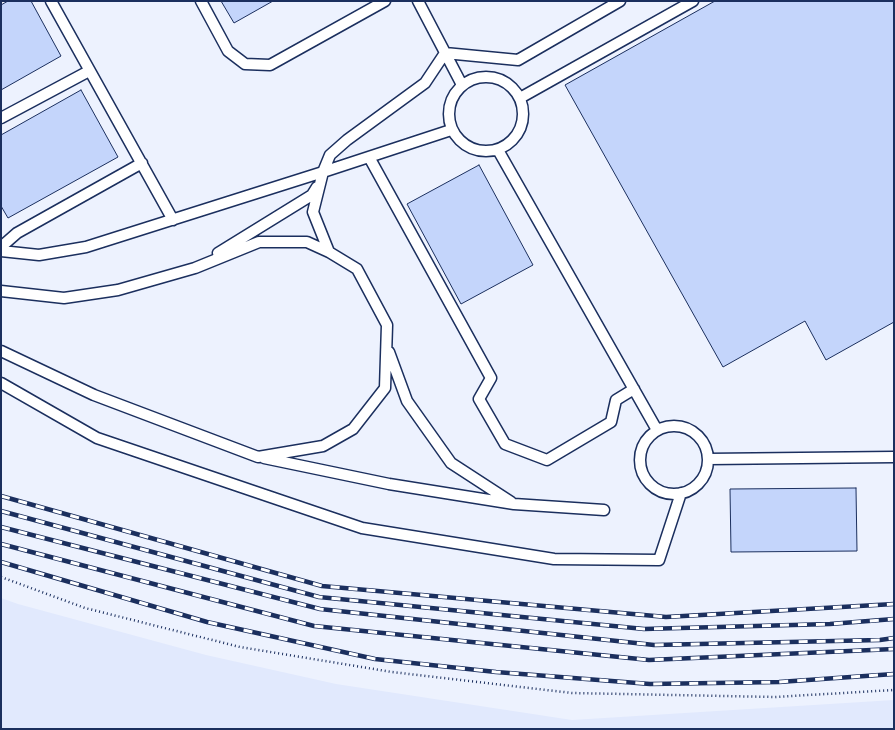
<!DOCTYPE html>
<style>
body{margin:0}
#map{position:relative;width:895px;height:730px;overflow:hidden;background:#edf2fe;font-family:"Playpen Sans",sans-serif}
canvas{display:block}
.frame{position:absolute;inset:0;border:2px solid #1b2f5e;pointer-events:none}
</style>
<div id="map">
<canvas width="895" height="730"></canvas>
<div class="frame"></div>
</div>
<script>
const ctx = document.querySelector('canvas').getContext('2d');
ctx.lineJoin = 'round';
function paint(path, color) { ctx.fillStyle = color; ctx.fill(path, 'evenodd'); }
const shape = rows => new Path2D(rows.map(r => 'M' + r).join(''));
function trace(path, color, width, dash) { ctx.strokeStyle = color; ctx.lineWidth = width; ctx.lineCap = dash ? 'butt' : 'round'; ctx.setLineDash(dash || []); ctx.stroke(path); }
paint(shape([
 [1,598,18,604,206,655,336,684,572,720,894,700,894,729,1,729]
]), '#e1e9fd');
const building = shape([
 [8,1,31,1,61,56,1,90,1,5,8,1],
 [221,1,273,1,234,23,221,1],
 [715,1,894,1,894,322,826,360,805,321,723,367,565,85,715,1],
 [81,90,118,157,8,218,1,206,1,135,81,90],
 [479,165,533,265,461,304,407,204,479,165],
 [856,488,857,551,731,552,730,489,856,488]
]);
paint(building, '#c4d5fb');
trace(building, '#1b2f5e', 1);
const service = shape([
 [51,1,173,220],
 [201,1,228,51,245,64,270,65,385,1],
 [418,1,462,85],
 '449 114a37 37 0 1 1 74 0a37 37 0 1 1-74 0Z',
 [520,98,693,1],
 [1,118,89,71],
 [498,150,657,430],
 [369,157,491,378,479,399,505,444,547,460,611,422,616,400,634,389],
 [1,247,17,233,142,163],
 [1,251,39,255,86,247,323,172,451,130],
 [218,253,312,195,317,187],
 [1,291,64,298,118,290,195,268,259,242,307,242,329,252],
 [1,351,94,395,258,457,323,446,353,429,385,388,387,325,357,269,329,252,313,212,323,172,330,155,347,140,425,83,445,53,518,60,620,1],
 [389,352,407,401,451,463,511,502],
 [1,383,97,438,362,528,554,559,659,560,681,493],
 '640 460a34 34 0 1 1 68 0a34 34 0 1 1-68 0Z',
 [264,458,389,484,514,504,604,510],
 [708,459,894,457]
]);
trace(service, '#1b2f5e', 13);
trace(shape([
 [1,577,85,608,240,647,392,672,572,693,775,697,894,690]
]), '#1b2f5e', 2.5, [1, 3]);
trace(service, '#fff', 10);
const rail = shape([
 [1,496,322,586,666,617,894,604],
 [1,511,319,597,644,629,830,624,894,619],
 [1,527,320,609,654,645,880,640,894,638],
 [1,544,314,626,649,660,894,649],
 [1,562,207,622,375,659,496,672,650,684,779,682,894,674]
]);
trace(rail, '#1b2f5e', 4.5);
trace(rail, '#fff', 3, [9]);
</script>
